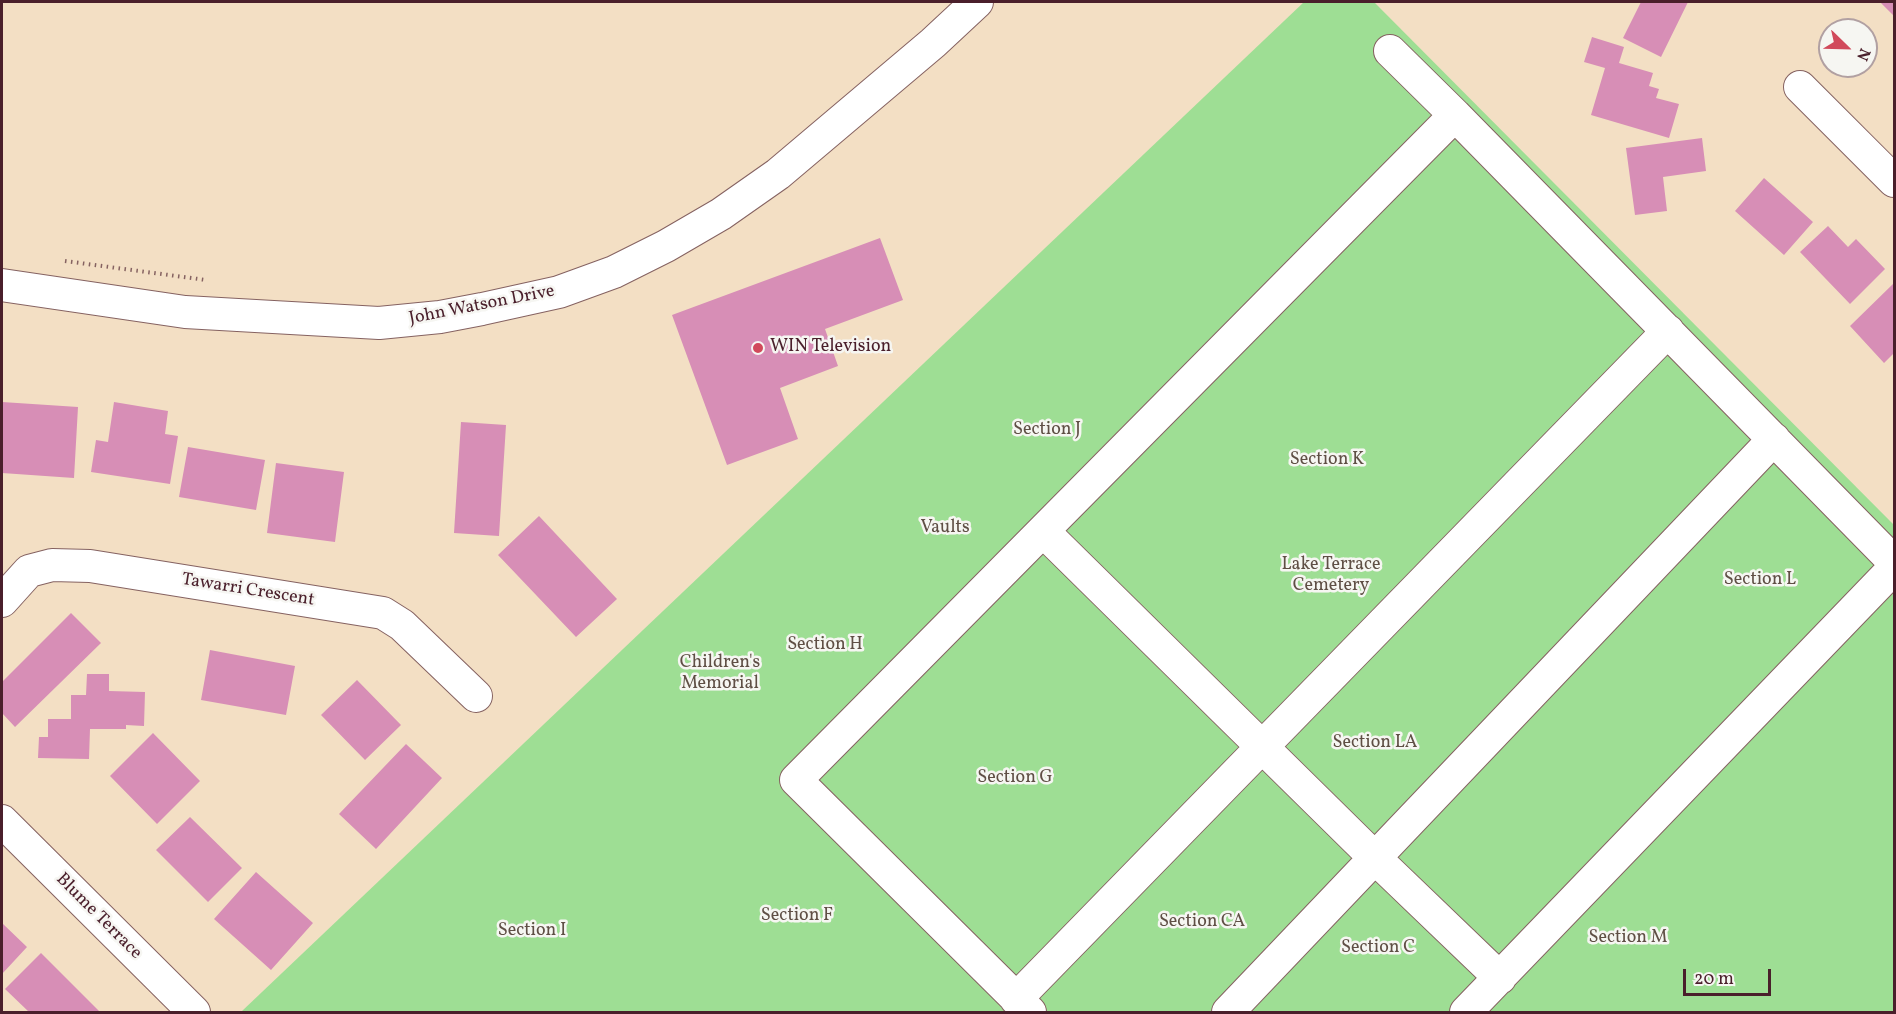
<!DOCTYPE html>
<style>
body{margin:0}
#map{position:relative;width:1896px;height:1014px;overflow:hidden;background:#f3dfc4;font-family:Vollkorn,serif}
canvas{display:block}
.frame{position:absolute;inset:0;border:3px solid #4a1f2b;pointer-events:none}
.north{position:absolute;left:1818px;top:18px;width:60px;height:60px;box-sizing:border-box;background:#f6f6f2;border:2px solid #b1a0a2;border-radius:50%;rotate:113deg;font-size:16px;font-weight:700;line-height:24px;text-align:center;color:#4a1f2b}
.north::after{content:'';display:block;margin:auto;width:21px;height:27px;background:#d1495b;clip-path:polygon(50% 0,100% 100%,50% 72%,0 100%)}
.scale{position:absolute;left:1683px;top:969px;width:88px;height:27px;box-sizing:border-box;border:3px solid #4a1f2b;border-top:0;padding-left:8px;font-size:18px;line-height:21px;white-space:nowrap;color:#4a1f2b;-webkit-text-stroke:4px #f6f6f2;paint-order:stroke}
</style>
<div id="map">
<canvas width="1896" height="1014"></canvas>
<div class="frame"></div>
<div class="north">N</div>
<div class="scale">20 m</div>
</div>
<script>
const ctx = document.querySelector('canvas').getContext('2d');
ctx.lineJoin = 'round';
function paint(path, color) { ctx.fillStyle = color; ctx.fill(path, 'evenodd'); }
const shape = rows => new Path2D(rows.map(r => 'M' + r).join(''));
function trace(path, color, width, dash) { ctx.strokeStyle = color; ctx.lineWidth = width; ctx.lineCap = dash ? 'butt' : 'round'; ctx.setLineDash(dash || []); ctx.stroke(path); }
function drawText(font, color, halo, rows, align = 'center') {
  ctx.font = font + ' Vollkorn,serif'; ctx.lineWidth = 5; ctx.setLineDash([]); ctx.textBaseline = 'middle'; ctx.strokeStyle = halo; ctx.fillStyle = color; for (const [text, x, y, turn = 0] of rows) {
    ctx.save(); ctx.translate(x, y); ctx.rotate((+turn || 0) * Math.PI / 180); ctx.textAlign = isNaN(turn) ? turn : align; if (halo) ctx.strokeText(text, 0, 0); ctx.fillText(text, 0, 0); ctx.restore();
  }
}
paint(shape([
 [1304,2,1374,2,1894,525,1894,1012,242,1011]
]), '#9ede94');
paint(shape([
 [1641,2,1688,2,1661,57,1623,38],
 [1880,2,1894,2,1894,16],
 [1592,37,1624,47,1619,63,1653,73,1649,86,1659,89,1656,98,1679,104,1669,138,1591,115,1605,68,1584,62],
 [1702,138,1706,171,1663,177,1667,211,1635,215,1626,148],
 [1764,178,1813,222,1784,255,1735,211],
 [1828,226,1848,247,1856,239,1885,269,1850,304,1800,252],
 [880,238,903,300,825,329,838,366,780,388,798,439,727,465,672,315],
 [1894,283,1894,353,1884,363,1850,326],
 [2,402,78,407,74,478,2,473],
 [114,402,168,411,165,434,178,436,170,484,91,472,96,440,108,442],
 [461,422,506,425,499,536,454,533],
 [188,447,265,460,256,510,179,497],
 [276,463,344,472,335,542,267,533],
 [539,516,617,599,576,637,498,555],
 [71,613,101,643,15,727,2,713,2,682],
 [210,650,295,666,286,715,201,700],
 [87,674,109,674,109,691,145,692,144,726,126,725,126,729,90,729,89,759,38,758,39,737,48,737,48,719,71,719,71,695,86,695],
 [357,680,401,725,365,760,321,715],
 [153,733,200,781,157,824,110,776],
 [406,744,442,778,376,849,339,814],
 [190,817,242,868,208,902,156,850],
 [256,872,313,923,271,970,214,919],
 [2,923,27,947,2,974],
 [41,953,100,1012,29,1012,5,989]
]), '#d78eb6');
const minor = shape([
 [1390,51,1455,115],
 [1800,87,1894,181],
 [2,285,185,312,379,323,440,317,482,309,559,292,614,272,666,246,721,214,778,174,933,43,977,2],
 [1043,531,1375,858,1500,978],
 [2,601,29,571,52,565,90,566,383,613,402,625,476,696],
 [2,821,194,1012],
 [1016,999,1668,331],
 [1030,1012,796,780,1455,115,1894,562],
 [1228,1012,1774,439],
 [1466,1012,1894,568]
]);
trace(minor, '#856261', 34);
trace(shape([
 [65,261,206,280]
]), '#856261', 4, [1.5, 4.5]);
trace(minor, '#fff', 32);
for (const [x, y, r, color] of [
 [758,348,6,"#d1495b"]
]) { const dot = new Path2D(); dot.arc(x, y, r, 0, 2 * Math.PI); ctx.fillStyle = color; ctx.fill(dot); trace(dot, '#f6f6f2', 2); }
drawText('18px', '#4a1f2b', '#f6f6f2', [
 ["John Watson Drive",482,306,-11],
 ["Tawarri Crescent",248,591,9],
 ["Blume Terrace",98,917,45]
]);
drawText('18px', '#4a1f2b', '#f6f6f2', [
 ["WIN Television",770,348]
], 'left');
drawText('18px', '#5f4f45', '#f6f6f2', [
 ["Section J",1047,431],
 ["Section K",1327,461],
 ["Vaults",945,529],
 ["Lake Terrace",1331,566],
 ["Cemetery",1331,587],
 ["Section L",1760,581],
 ["Section H",825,646],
 ["Children's",720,664],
 ["Memorial",720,685],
 ["Section LA",1375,744],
 ["Section G",1015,779],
 ["Section F",797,917],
 ["Section CA",1202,923],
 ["Section I",532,932],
 ["Section M",1628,939],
 ["Section C",1378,949]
]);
</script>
